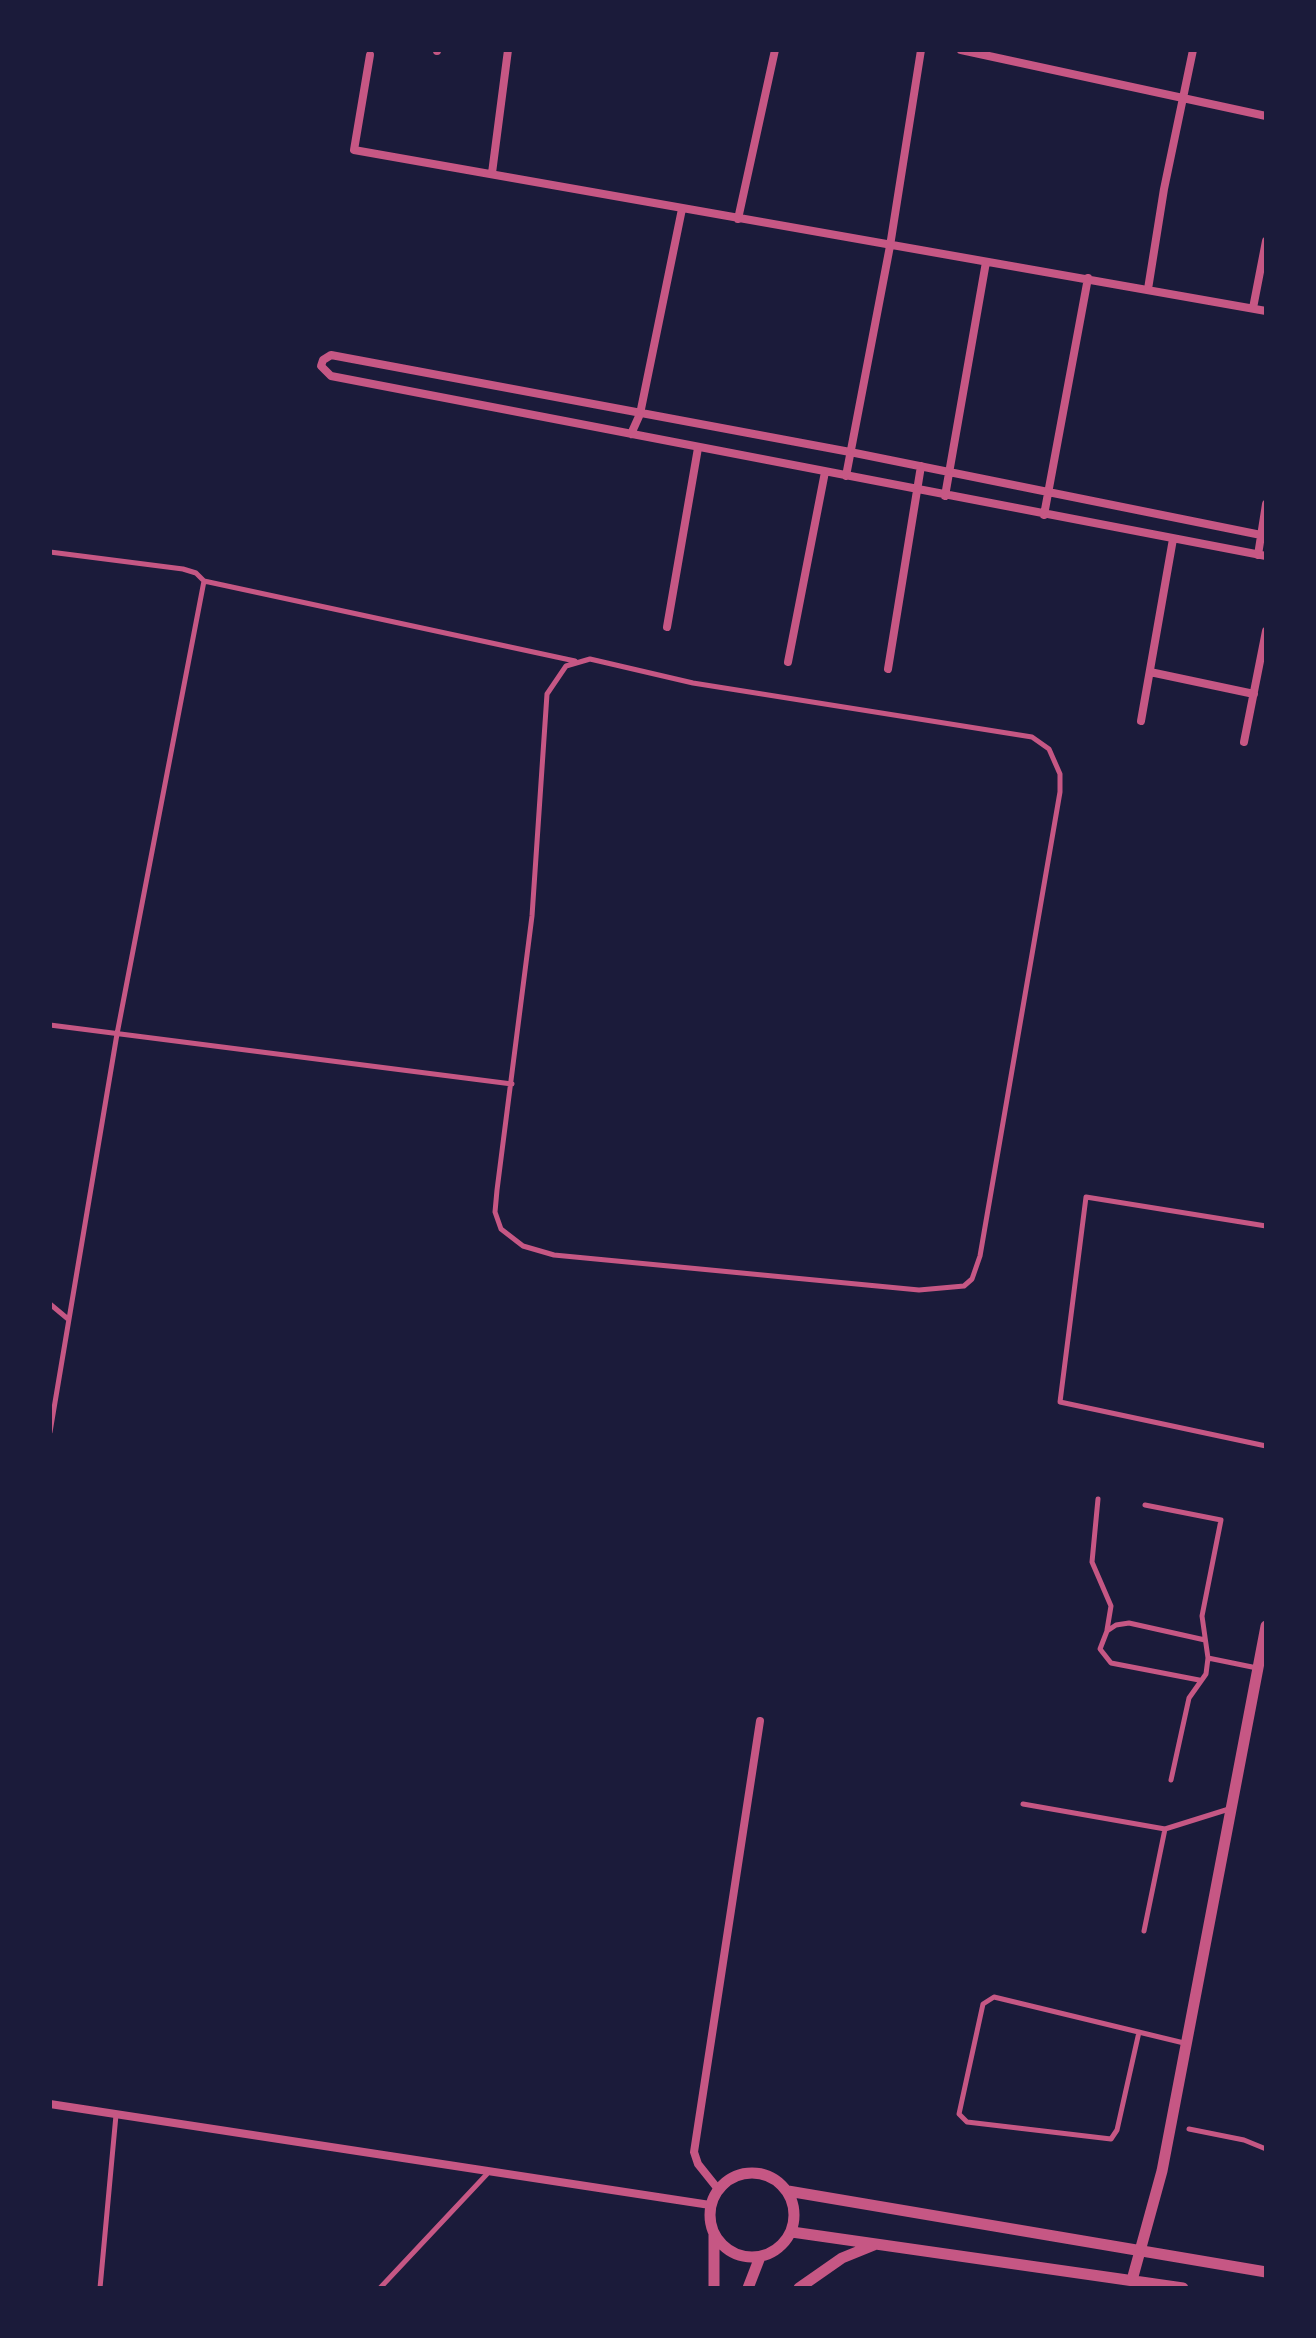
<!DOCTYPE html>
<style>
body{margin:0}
#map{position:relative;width:1316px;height:2338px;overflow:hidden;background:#1b1b3a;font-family:"PT Sans",sans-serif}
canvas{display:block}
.frame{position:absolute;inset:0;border:52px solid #1b1b3a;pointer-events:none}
</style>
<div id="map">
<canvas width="1316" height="2338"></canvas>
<div class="frame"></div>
</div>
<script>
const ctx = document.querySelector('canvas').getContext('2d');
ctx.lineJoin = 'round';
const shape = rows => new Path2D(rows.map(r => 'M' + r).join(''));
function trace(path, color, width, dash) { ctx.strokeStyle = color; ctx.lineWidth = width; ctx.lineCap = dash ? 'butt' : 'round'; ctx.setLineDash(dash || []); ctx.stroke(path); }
trace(shape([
 [50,552,183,569,196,573,204,581,117,1034,50,1432],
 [204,581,575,661],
 [590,659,693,683,1032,737,1049,749,1060,774,1060,792,980,1256,972,1279,964,1286,919,1290,554,1255,523,1246,501,1229,495,1212,497,1190,532,916,547,694,566,666,590,659],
 [50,1025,512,1084],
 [1266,1226,1086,1197,1060,1402,1266,1446],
 [50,1304,68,1319],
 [1098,1499,1092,1562,1111,1606,1107,1630],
 [1145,1505,1221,1520,1202,1616,1208,1658,1206,1674,1189,1698,1171,1780],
 [1208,1658,1257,1668],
 [1199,1680,1111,1663,1100,1649,1107,1631,1116,1625,1129,1623,1205,1640],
 [1023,1804,1165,1829,1229,1809],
 [1144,1931,1165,1829],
 [1139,2032,1117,2130,1111,2139,967,2122,959,2114,983,2004,994,1997,1184,2043],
 [1189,2129,1244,2140,1266,2149],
 [100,2288,116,2115],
 [380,2288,487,2174]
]), '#c65784', 5);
trace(shape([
 [961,50,1266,116],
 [437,51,437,50],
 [370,55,354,150,1266,311],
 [492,173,508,50],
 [738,219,775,50],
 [1148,289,1164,189,1193,50],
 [1253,308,1266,241],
 [631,434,640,414,682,209],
 [846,476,890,246,921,50],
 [945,496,986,262],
 [1044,515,1088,278],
 [1266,536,850,452,331,355,323,360,321,366,331,376,1266,556],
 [1258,555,1266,504],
 [667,627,698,448],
 [788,662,825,472],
 [888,669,921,466],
 [1150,672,1254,694],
 [1141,721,1173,539],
 [1244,742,1266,631],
 [50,2104,710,2205],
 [718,2189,698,2164,694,2152,760,1721]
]), '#c65784', 8);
trace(shape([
 '710 2215a42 42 0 1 1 84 0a42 42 0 1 1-84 0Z',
 [788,2191,1266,2272],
 [792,2232,1183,2288],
 [714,2233,714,2288],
 [1132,2280,1162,2171,1266,1626],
 [748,2288,760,2257],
 [799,2288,842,2258,874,2245]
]), '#c65784', 11);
</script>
